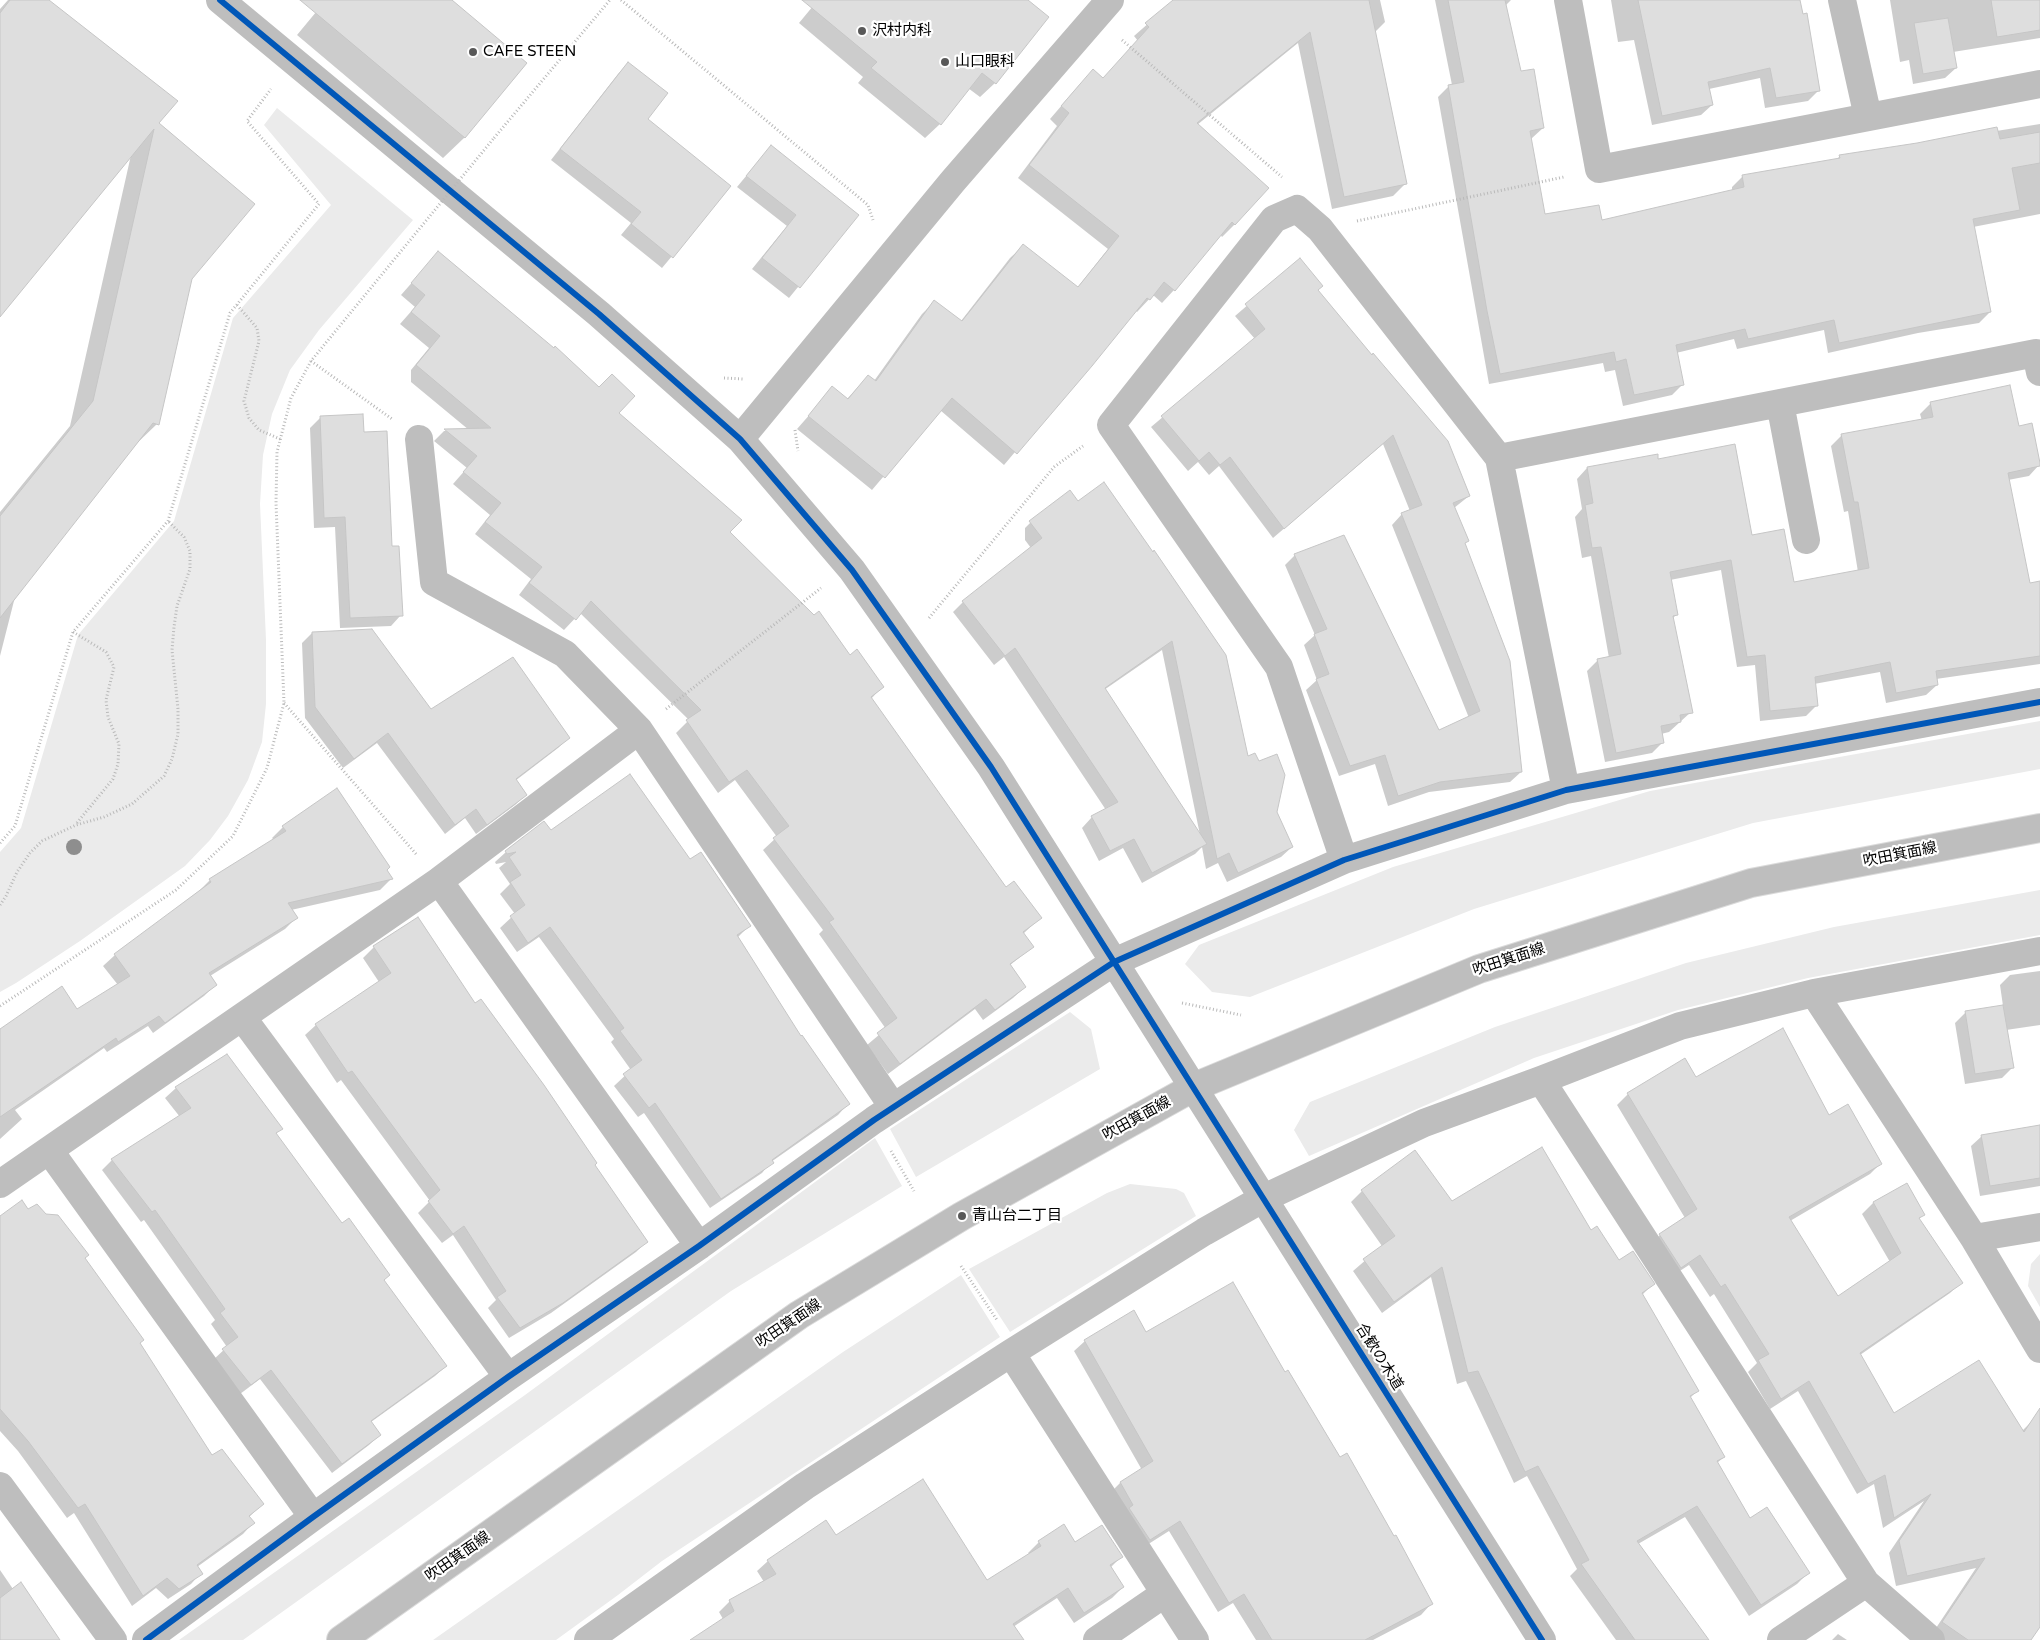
<!DOCTYPE html>
<meta charset="utf-8">
<style>
body{margin:0}
canvas{display:block;background:#fff}
</style>
<canvas width="2040" height="1640"></canvas>
<script>
const ctx = document.querySelector('canvas').getContext('2d');
ctx.lineJoin = 'round';
function paint(path, color) { ctx.fillStyle = color; ctx.fill(path, 'evenodd'); }
const shape = rows => new Path2D(rows.map(r => 'M' + r).join(''));
function trace(path, color, width, dash) { ctx.strokeStyle = color; ctx.lineWidth = width; ctx.lineCap = dash ? 'butt' : 'round'; ctx.setLineDash(dash || []); ctx.stroke(path); }
function drawText(font, color, halo, rows, align = 'center') {
  ctx.font = font + ' "Varela Round","Noto Sans JP",sans-serif'; ctx.lineWidth = 4.5; ctx.setLineDash([]); ctx.textBaseline = 'middle'; ctx.strokeStyle = halo; ctx.fillStyle = color; for (const [text, x, y, turn = 0] of rows) {
    ctx.save(); ctx.translate(x, y); ctx.rotate((+turn || 0) * Math.PI / 180); ctx.textAlign = isNaN(turn) ? turn : align; if (halo) ctx.strokeText(text, 0, 0); ctx.fillText(text, 0, 0); ctx.restore();
  }
}
paint(shape([
 [277,108,413,220,319,330,290,370,272,414,263,455,260,504,266,640,266,704,262,742,248,780,228,816,210,840,185,866,80,941,16,983,0,992,0,852,21,828,78,635,174,521,233,318,331,205,264,125],
 [2040,721,2040,769,1753,823,1474,909,1250,997,1212,992,1185,964,1199,945,1393,867,1650,791],
 [2040,890,2040,935,1808,978,1678,1010,1534,1058,1309,1156,1294,1130,1310,1102,1495,1027,1686,963,1834,927],
 [1070,1012,1091,1029,1100,1069,916,1177,890,1129],
 [875,1138,902,1186,731,1291,243,1640,179,1640,525,1395],
 [1130,1184,1176,1189,1184,1193,1196,1216,1010,1332,969,1269,1107,1193],
 [2040,1254,2040,1307,2028,1286,2031,1264],
 [961,1275,1000,1337,662,1561,618,1595,556,1640,433,1640,843,1352]
]), '#ebebeb');
paint(shape([
 [8,0,47,0,158,123,191,279,157,424,133,447,15,597,0,656,0,512,70,426,131,155,0,315,0,9],
 [326,0,450,0,526,64,464,138,443,158,297,35],
 [818,0,1026,0,995,83,980,97,968,88,940,124,925,138,858,83,863,77,799,23],
 [1175,0,1380,0,1385,22,1374,33,1405,184,1393,196,1332,209,1298,43,1197,125,1235,224,1222,237,1220,234,1174,290,1162,303,1153,295,1137,312,1135,310,1004,465,940,410,872,490,797,429,833,388,847,399,868,376,874,381,922,314,934,302,961,321,1010,258,1023,246,1077,288,1108,249,1018,178,1057,126,1050,119,1081,83,1103,80,1138,41,1134,36],
 [1435,0,1511,0,1505,6,1520,73,1543,128,1531,139,1544,216,1601,221,1732,191,1732,187,1743,176,1836,160,1840,156,2040,124,2040,214,1973,227,1990,312,1979,323,1918,333,1828,353,1824,330,1737,349,1734,339,1676,353,1683,384,1672,395,1623,406,1615,370,1605,372,1603,363,1489,384,1438,97,1449,86,1452,85],
 [1611,0,1799,0,1818,91,1808,101,1765,108,1760,78,1709,89,1712,105,1701,115,1652,125,1634,40,1618,42],
 [1890,0,2040,0,2040,38,1953,52,1956,68,1945,78,1913,84,1909,60,1900,62],
 [628,63,646,119,730,187,662,268,621,235,631,223,551,160,618,74],
 [771,146,857,215,789,298,752,269,787,226,737,187],
 [438,253,618,413,729,532,849,656,882,687,871,699,1005,889,1040,918,1023,934,1032,947,1009,966,1025,987,1013,998,983,1020,975,1009,888,1074,867,1045,886,1029,819,934,823,930,763,850,777,837,735,780,718,793,676,733,689,720,580,613,564,630,519,595,531,579,475,534,490,515,453,484,467,468,434,441,444,431,469,430,411,382,411,370,429,348,400,324,415,307,401,295],
 [1300,260,1317,290,1469,496,1454,508,1521,772,1510,782,1429,792,1388,806,1375,764,1339,776,1306,690,1317,680,1304,645,1315,635,1285,565,1295,555,1438,731,1469,718,1392,525,1402,514,1410,511,1383,444,1273,538,1219,466,1209,475,1198,462,1188,471,1151,427,1255,339,1235,316],
 [1931,403,2018,427,2039,465,2029,476,2008,480,2029,584,2040,583,2040,664,1936,679,1937,685,1926,695,1886,703,1880,672,1814,684,1817,705,1806,716,1760,721,1755,665,1737,667,1721,570,1670,580,1676,615,1672,619,1691,712,1669,732,1661,734,1663,742,1652,753,1605,762,1587,671,1598,660,1609,658,1591,556,1582,558,1575,517,1582,509,1577,479,1587,468,1657,461,1751,537,1793,583,1858,572,1848,511,1844,512,1831,446,1842,435,1922,421,1920,414],
 [321,417,362,433,391,548,401,615,391,626,340,628,335,527,314,528,310,428],
 [1103,484,1276,812,1292,847,1281,857,1227,882,1218,863,1206,869,1202,847,1195,854,1142,883,1123,848,1099,861,1082,828,1092,817,1106,810,1004,657,994,665,953,612,963,602,1031,548,1025,540,1025,528,1036,517,1078,502],
 [1162,650,1200,835,1104,690],
 [312,633,431,710,569,737,558,748,515,781,525,795,515,805,476,834,465,818,445,834,377,743,343,768,305,718,302,643],
 [283,827,385,870,391,879,380,890,291,910,296,918,285,929,210,976,216,984,204,996,153,1033,148,1026,107,1052,104,1048,15,1110,22,1119,0,1139,0,1039,77,1011,118,985,103,966,115,955,199,891,210,880,274,840,272,838],
 [550,832,690,861,749,926,737,938,800,1038,848,1104,838,1115,771,1162,762,1173,710,1208,644,1113,638,1117,614,1086,631,1070,611,1042,614,1039,539,937,517,952,500,928,515,914,500,894,510,884,499,868,506,862,496,864,495,862,506,852],
 [417,918,474,1005,594,1165,646,1242,636,1252,551,1313,509,1338,488,1308,496,1300,453,1235,442,1243,418,1213,430,1201,341,1080,337,1083,305,1035,316,1025,379,982,363,958,374,947],
 [2040,971,2040,1025,2006,1030,2012,1068,2002,1078,1965,1084,1955,1023,1966,1012,2003,1006,2000,985,2010,975],
 [227,1056,281,1128,275,1134,446,1366,435,1376,371,1422,379,1435,369,1445,332,1473,260,1379,240,1394,213,1360,227,1347,211,1324,215,1320,144,1220,141,1222,102,1170,112,1160,180,1117,165,1098,176,1088],
 [1695,1078,1829,1117,1881,1163,1870,1174,1790,1221,1838,1298,1890,1262,1862,1214,1873,1203,1906,1185,1924,1214,1919,1219,1961,1282,1950,1293,1860,1355,1894,1414,2022,1431,2033,1420,2040,1424,2040,1625,2030,1640,1941,1640,1932,1634,1976,1568,1896,1586,1889,1553,1924,1501,1883,1528,1874,1484,1857,1494,1798,1391,1770,1409,1748,1372,1757,1363,1714,1294,1710,1297,1689,1265,1669,1278,1649,1246,1660,1235,1685,1218,1617,1105,1628,1094],
 [2040,1126,2040,1186,1980,1196,1971,1146,1982,1136],
 [1362,1191,1451,1203,1590,1231,1618,1262,1653,1284,1642,1295,1698,1390,1690,1398,1724,1457,1717,1463,1750,1520,1808,1573,1797,1584,1749,1616,1685,1517,1638,1544,1707,1640,1616,1640,1570,1576,1577,1569,1527,1476,1514,1483,1466,1381,1457,1384,1431,1277,1382,1313,1353,1271,1382,1246,1351,1202],
 [28,1211,84,1258,212,1457,262,1504,249,1517,253,1523,243,1534,197,1567,201,1573,191,1584,168,1599,156,1588,132,1606,74,1513,67,1518,18,1451,0,1431,0,1217],
 [1146,1333,1284,1373,1431,1604,1421,1615,1373,1640,1256,1640,1233,1603,1218,1612,1169,1531,1139,1550,1110,1493,1120,1483,1142,1470,1074,1351,1085,1341],
 [825,1522,835,1537,987,1582,1030,1555,1028,1553,1039,1542,1075,1544,1121,1557,1111,1567,1123,1587,1112,1598,1074,1623,1057,1598,1013,1627,1022,1640,699,1640,723,1619,719,1612,730,1601,764,1582,757,1571,768,1561],
 [0,1570,13,1589,55,1640,0,1640],
 [1838,1634,1847,1640,1832,1640]
]), '#0003');
const building = shape([
 [10,0,49,0,178,101,159,123,255,204,192,279,159,425,153,423,0,618,0,516,93,401,154,129,0,317,0,13,10,0],
 [300,0,452,0,527,63,465,138,300,0],
 [802,0,1028,0,1049,17,996,84,982,73,941,125,871,68,877,62,802,0],
 [1173,0,1369,0,1407,184,1344,197,1310,32,1197,123,1269,188,1235,225,1232,222,1175,291,1164,282,1150,300,1147,298,1092,366,1017,454,952,398,885,478,808,416,832,386,848,399,868,375,876,381,934,300,962,321,1023,244,1078,287,1119,236,1029,165,1069,113,1061,106,1093,69,1103,78,1149,27,1145,23,1173,0],
 [1448,0,1505,0,1521,71,1534,69,1544,128,1530,131,1545,214,1599,205,1602,220,1744,187,1742,175,1840,158,1839,155,1917,143,1997,127,2000,139,2040,132,2040,163,2012,168,2020,210,1973,219,1991,312,1839,343,1834,320,1748,339,1745,329,1676,345,1684,385,1634,395,1626,359,1616,362,1614,352,1500,374,1487,311,1448,85,1464,82,1448,0],
 [1638,0,1800,0,1803,14,1807,13,1820,91,1776,98,1770,68,1708,82,1713,105,1662,116,1638,0],
 [1991,0,2040,0,2040,30,1997,37,1991,0],
 [1948,18,1957,68,1923,74,1914,23,1948,18],
 [628,62,668,93,648,119,731,186,673,258,631,224,641,212,560,149,628,62],
 [771,145,859,215,800,288,762,258,796,215,746,176,771,145],
 [438,251,554,348,555,346,599,387,612,374,635,396,619,413,742,520,730,532,814,615,819,611,850,655,857,649,884,687,871,697,1006,887,1014,881,1042,918,1023,932,1034,947,1010,964,1026,987,995,1010,986,999,900,1064,877,1033,897,1018,829,922,834,919,773,838,789,826,747,770,729,782,686,720,701,710,591,601,576,620,529,583,542,567,485,522,501,503,463,472,477,456,444,429,491,428,416,365,440,336,411,312,425,295,411,283,438,251],
 [1300,258,1323,286,1318,290,1372,355,1373,353,1448,441,1470,496,1453,503,1469,541,1465,543,1510,661,1522,772,1440,782,1398,796,1385,755,1350,766,1316,679,1329,674,1314,634,1327,629,1294,554,1344,535,1439,730,1480,711,1401,513,1422,505,1393,435,1284,529,1230,457,1220,465,1209,452,1199,461,1161,416,1265,329,1245,304,1300,258],
 [2010,385,2019,426,2032,423,2040,463,2040,466,2008,473,2030,583,2040,581,2040,656,1936,671,1938,685,1896,693,1890,662,1815,677,1818,706,1770,711,1765,655,1747,657,1731,560,1670,572,1678,615,1673,616,1693,713,1680,715,1681,722,1661,726,1664,743,1616,753,1597,659,1621,654,1601,547,1592,548,1585,505,1593,503,1587,467,1658,454,1658,459,1735,444,1752,535,1784,529,1794,582,1869,568,1858,502,1854,502,1841,434,1933,417,1930,402,2010,385],
 [363,414,364,432,387,431,392,546,399,546,403,616,350,618,345,517,324,518,320,416,363,414],
 [1104,482,1153,552,1154,550,1226,655,1248,756,1255,753,1259,761,1277,754,1285,775,1277,812,1293,847,1238,873,1229,853,1217,859,1172,641,1105,688,1207,844,1152,873,1134,839,1110,851,1091,816,1118,802,1015,648,1005,656,962,601,1042,538,1029,521,1070,490,1078,501,1104,482],
 [372,629,431,709,513,657,570,738,516,779,527,795,487,825,476,809,455,825,388,733,354,759,315,707,312,632,372,629],
 [630,774,690,859,701,852,751,926,737,935,801,1036,802,1035,850,1104,772,1160,774,1163,721,1199,655,1103,649,1108,623,1074,642,1060,620,1031,624,1028,550,927,528,943,510,916,525,905,510,882,521,875,509,857,516,852,507,854,505,851,544,821,551,830,630,774],
 [337,788,390,867,387,870,393,879,288,903,298,918,209,973,217,985,165,1023,159,1016,118,1042,116,1038,0,1117,0,1029,62,986,77,1009,130,976,114,954,211,882,209,879,286,831,282,826,337,788],
 [418,917,475,1003,481,999,544,1085,597,1163,595,1165,648,1242,563,1303,520,1328,497,1297,506,1291,464,1226,453,1234,428,1201,440,1190,352,1071,348,1073,315,1024,391,973,373,946,418,917],
 [2003,1005,2014,1068,1975,1074,1965,1011,2003,1005],
 [1783,1028,1829,1115,1848,1104,1882,1164,1789,1217,1838,1296,1901,1253,1873,1202,1907,1183,1925,1215,1919,1218,1963,1283,1860,1353,1894,1413,1979,1360,2024,1432,2040,1408,2040,1627,2031,1640,1968,1640,1942,1622,1985,1558,1907,1576,1899,1541,1931,1494,1894,1518,1885,1475,1868,1484,1809,1381,1781,1399,1758,1360,1769,1354,1725,1284,1721,1287,1700,1255,1681,1268,1659,1234,1697,1209,1627,1093,1685,1058,1696,1077,1783,1028],
 [227,1054,283,1129,276,1133,342,1223,349,1218,390,1275,384,1280,447,1366,371,1421,381,1435,342,1464,271,1370,251,1385,222,1349,238,1337,220,1313,225,1309,155,1210,152,1212,111,1159,191,1108,175,1087,227,1054],
 [2040,1125,2040,1178,1990,1186,1981,1135,2040,1125],
 [1542,1147,1591,1230,1597,1226,1619,1260,1633,1251,1655,1284,1642,1293,1699,1391,1690,1396,1725,1457,1717,1461,1750,1518,1767,1507,1810,1573,1761,1605,1697,1506,1637,1541,1709,1640,1635,1640,1581,1564,1589,1560,1538,1466,1525,1472,1478,1371,1468,1373,1442,1267,1394,1302,1363,1259,1395,1236,1361,1190,1415,1150,1452,1201,1542,1147],
 [22,1200,28,1209,37,1204,46,1214,58,1215,89,1255,85,1258,144,1340,140,1343,212,1455,222,1449,264,1504,249,1516,255,1523,197,1565,203,1574,179,1589,167,1578,143,1596,85,1504,78,1508,28,1441,0,1409,0,1216,22,1200],
 [1233,1282,1285,1372,1288,1370,1340,1457,1347,1453,1394,1536,1396,1535,1433,1604,1365,1640,1272,1640,1244,1594,1229,1603,1180,1521,1150,1540,1129,1508,1133,1505,1120,1482,1153,1461,1084,1340,1134,1310,1146,1332,1233,1282],
 [923,1479,987,1580,1041,1546,1038,1541,1064,1524,1075,1542,1102,1525,1123,1557,1110,1565,1124,1587,1084,1613,1068,1588,1013,1624,1024,1640,690,1640,734,1611,729,1600,776,1574,767,1560,826,1520,836,1535,923,1479],
 [21,1582,60,1640,0,1640,0,1598,21,1582]
]);
paint(building, '#dedede');
trace(building, '#c6c6c6', 1);
const major = shape([
 [341,1640,799,1315,962,1216,1194,1087,1479,969,1751,883,2040,828]
]);
trace(major, '#dbdbdb', 30);
trace(shape([
 [621,0,868,205,873,220],
 [1122,40,1282,177],
 [494,138,610,0],
 [1357,221,1564,177],
 [237,305,257,328,259,341,244,401,249,418,259,430,280,439],
 [311,361,392,419],
 [724,378,743,379],
 [795,430,798,451],
 [929,618,1054,467,1083,446],
 [73,632,106,652,114,667,106,700,108,717,119,744,118,764,113,779,76,824],
 [284,703,417,855],
 [666,709,821,588],
 [0,843,15,826,73,632,168,521,230,313,319,204,247,121,271,89],
 [0,905,6,896,17,872,30,853,42,841,76,825,104,817,132,804,164,776,172,759,178,734,178,709,172,650,174,627,177,606,190,569,190,551,184,537,168,521],
 [1182,1003,1241,1015],
 [0,1006,176,890,233,836,267,768,284,703,276,503,277,452,291,398,311,361,388,267],
 [891,1151,914,1191],
 [961,1266,997,1320]
]), '#b9b9b9', 3, [1, 2.5]);
trace(shape([
 [220,0,599,314,740,439,852,570,991,767,1542,1640],
 [1568,0,1599,169,2040,84],
 [1842,0,1868,117],
 [1780,403,1806,540],
 [419,439,434,582,565,654,639,730,893,1107],
 [740,439,953,181,1110,0],
 [1499,458,2036,353,2040,372],
 [1344,860,1279,667,1111,425,1274,219,1297,209,1320,229,1499,458,1566,790],
 [439,881,699,1246],
 [1814,993,1974,1238,2040,1349],
 [242,1017,508,1377],
 [1541,1080,1866,1583,1931,1640],
 [49,1150,313,1517],
 [0,1184,439,881,639,730],
 [1974,1238,2040,1227],
 [1011,1353,1195,1640],
 [0,1486,113,1640],
 [146,1640,313,1517,508,1377,699,1246,874,1120,1114,962,1344,860,1566,790,2040,702],
 [588,1640,805,1486,1011,1353,1204,1232,1264,1198,1424,1123,1541,1080,1680,1026,1814,993,2040,951],
 [1097,1640,1164,1594],
 [1781,1640,1866,1583]
]), '#bebebe', 28);
trace(major, '#bebebe', 28);
trace(shape([
 [388,267,494,138]
]), '#b9b9b9', 3, [1, 2.5]);
trace(shape([
 [220,0,599,314,740,439,852,570,991,767,1542,1640],
 [146,1640,313,1517,508,1377,699,1246,874,1120,1114,962,1344,860,1566,790,2040,702]
]), '#0057b8', 6);
ctx.fillStyle = '#8e8e8e';
for (const [x, y] of [
 [74,847]
]) { ctx.beginPath(); ctx.arc(x, y, 8, 0, 2 * Math.PI); ctx.fill(); }
for (const [x, y, r, color] of [
 [862,31,5,"#595959"],
 [473,52,5,"#595959"],
 [945,62,5,"#595959"],
 [962,1216,5,"#595959"]
]) { const dot = new Path2D(); dot.arc(x, y, r, 0, 2 * Math.PI); ctx.fillStyle = color; ctx.fill(dot); trace(dot, '#fff', 2); }
drawText('15px', '#000', '#fff', [
 ["沢村内科",872,31],
 ["CAFE STEEN",483,52],
 ["山口眼科",955,62],
 ["青山台二丁目",972,1216]
], 'left');
drawText('15px', '#000', '#fff', [
 ["吹田箕面線",1900,855,-11],
 ["吹田箕面線",1509,960,-18],
 ["吹田箕面線",1137,1119,-29],
 ["吹田箕面線",789,1324,-34],
 ["合歓の木道",1379,1357,58],
 ["吹田箕面線",458,1557,-35]
]);
</script>
